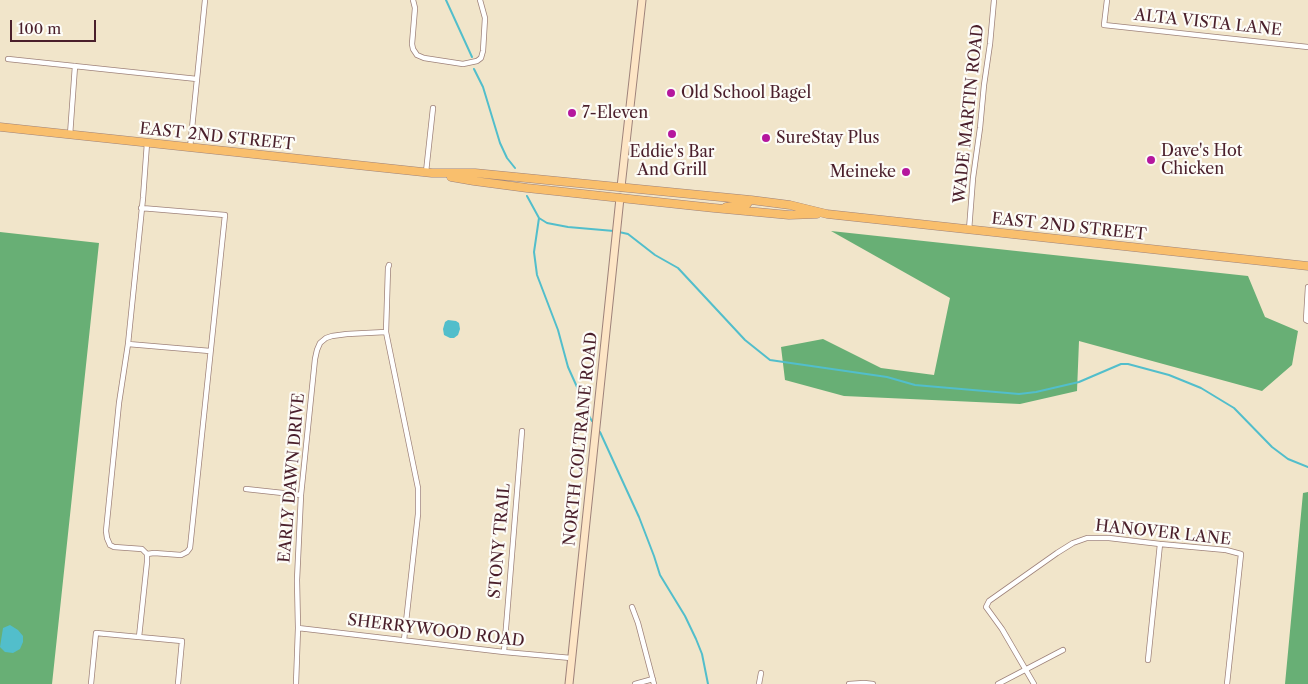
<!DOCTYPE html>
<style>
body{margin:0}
#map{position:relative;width:1308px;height:684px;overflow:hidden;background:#f1e5ca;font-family:"Libre Caslon Text",serif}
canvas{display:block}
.scale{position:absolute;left:10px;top:20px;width:86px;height:22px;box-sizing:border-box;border:2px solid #4a1f2b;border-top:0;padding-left:6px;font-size:15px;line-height:18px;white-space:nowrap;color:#4a1f2b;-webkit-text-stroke:4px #fdfcf7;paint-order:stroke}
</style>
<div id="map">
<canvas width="1308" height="684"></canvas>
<div class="scale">100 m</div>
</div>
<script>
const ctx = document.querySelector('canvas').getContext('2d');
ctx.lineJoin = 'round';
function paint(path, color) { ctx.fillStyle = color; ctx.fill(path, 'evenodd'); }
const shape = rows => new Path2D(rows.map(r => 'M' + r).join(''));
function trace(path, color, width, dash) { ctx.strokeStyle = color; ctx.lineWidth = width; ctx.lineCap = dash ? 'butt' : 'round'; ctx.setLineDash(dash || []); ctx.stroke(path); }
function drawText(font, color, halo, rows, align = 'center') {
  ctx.font = font + ' "Libre Caslon Text",serif'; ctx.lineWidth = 4.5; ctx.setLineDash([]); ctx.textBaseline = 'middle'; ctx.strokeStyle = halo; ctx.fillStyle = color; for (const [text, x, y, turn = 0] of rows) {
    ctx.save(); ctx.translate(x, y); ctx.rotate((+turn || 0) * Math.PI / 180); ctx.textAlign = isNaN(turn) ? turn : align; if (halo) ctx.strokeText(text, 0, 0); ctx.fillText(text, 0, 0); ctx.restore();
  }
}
paint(shape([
 [831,231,1248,276,1265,317,1298,331,1292,365,1262,391,1079,341,1077,391,1020,404,844,396,785,380,781,347,823,339,881,368,934,375,950,298],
 [0,232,99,243,52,684,0,684],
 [1308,492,1308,684,1285,684,1303,493]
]), '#68af75');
paint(shape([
 [448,320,456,321,459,323,460,329,458,335,454,338,450,338,444,335,443,329,445,322],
 [10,625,18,630,23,636,23,642,20,649,13,653,5,652,0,647,3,628]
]), '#52becb');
trace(shape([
 [446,0,472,57],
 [474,69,483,87,500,143,507,158,515,168],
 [527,196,539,218,547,223,568,227,614,231],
 [539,218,534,252,537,275,558,330,568,367,577,387,582,405,592,421],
 [619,232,628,234,655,255,678,268,745,340,770,360,887,377,915,385,1019,394,1036,392,1079,382,1121,364,1128,364,1169,375,1201,388,1234,408,1272,447,1288,459,1308,467],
 [600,432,639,517,654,556,660,575,685,616,696,639,702,654,708,684]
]), '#52becb', 2);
const street = shape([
 [413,0,415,8,412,44,413,49,417,55,424,58,463,64,477,61,481,58,483,51,485,18,480,0],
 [1107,0,1104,25,1308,47],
 [8,59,197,79],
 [70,135,75,66],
 [190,148,205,0],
 [426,172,433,108],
 [141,208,225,215,190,548,187,552,181,555,154,553,147,554],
 [969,230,973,178,980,128,984,85,990,44,994,0],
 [389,265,388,268,386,332,418,488,418,514,404,640],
 [1308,287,1306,320,1308,321],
 [128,344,210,351],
 [246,489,301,495],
 [632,607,638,623,654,684],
 [298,628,504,652,571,658],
 [139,637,147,562,147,554,142,549,114,547,110,545,107,538,106,531,119,403,128,344,143,198,147,143],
 [504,652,522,431],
 [1148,660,1160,544],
 [91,684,96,633,182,641,178,684],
 [296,684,298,628,297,580,301,495,315,359,317,350,320,343,326,338,332,336,347,334,386,332],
 [635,684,653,679],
 [759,684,761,673],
 [849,684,864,683,873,684],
 [998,684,1063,650],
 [1034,684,1002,629,986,607,989,601,1057,553,1073,543,1087,538,1109,538,1160,544,1226,550,1241,554,1227,684]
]);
const secondary = shape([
 [621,187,642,0],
 [569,684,620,198]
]);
const primary = shape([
 [0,127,432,173,475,173,751,200,790,205,827,214,1308,266],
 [451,177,474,181,527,188,714,208,789,215,817,214],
 [726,207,747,204,750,200]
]);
trace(street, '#9e827a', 6);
trace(secondary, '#9e827a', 9);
trace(primary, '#9e827a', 9);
trace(street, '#fff', 4.5);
trace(secondary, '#fde5c5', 7);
trace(primary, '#f9bf6d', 8);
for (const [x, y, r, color] of [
 [671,93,5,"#b5179e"],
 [572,113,5,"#b5179e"],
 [672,134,5,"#b5179e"],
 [766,138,5,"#b5179e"],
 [1151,160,5,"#b5179e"],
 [906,172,5,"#b5179e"]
]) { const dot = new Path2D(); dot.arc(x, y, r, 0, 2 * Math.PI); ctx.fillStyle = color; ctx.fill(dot); trace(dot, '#fdfcf7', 2); }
drawText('16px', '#4a1f2b', '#fdfcf7', [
 ["ALTA VISTA LANE",1208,23,6],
 ["WADE MARTIN ROAD",969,114,-84],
 ["EAST 2ND STREET",217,137,6],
 ["EAST 2ND STREET",1069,227,6],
 ["NORTH COLTRANE ROAD",581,439,-84],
 ["EARLY DAWN DRIVE",292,478,-85],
 ["HANOVER LANE",1163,533,6],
 ["STONY TRAIL",500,541,-85],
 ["SHERRYWOOD ROAD",436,631,7]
]);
drawText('16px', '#4a1f2b', '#fdfcf7', [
 ["Old School Bagel",681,93],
 ["7-Eleven",582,113],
 ["SureStay Plus",776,138],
 ["Dave's Hot",1161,151],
 ["Chicken",1161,169],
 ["Eddie's Bar",672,152,"center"],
 ["And Grill",672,170,"center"],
 ["Meineke",896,172,"right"]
], 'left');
</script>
